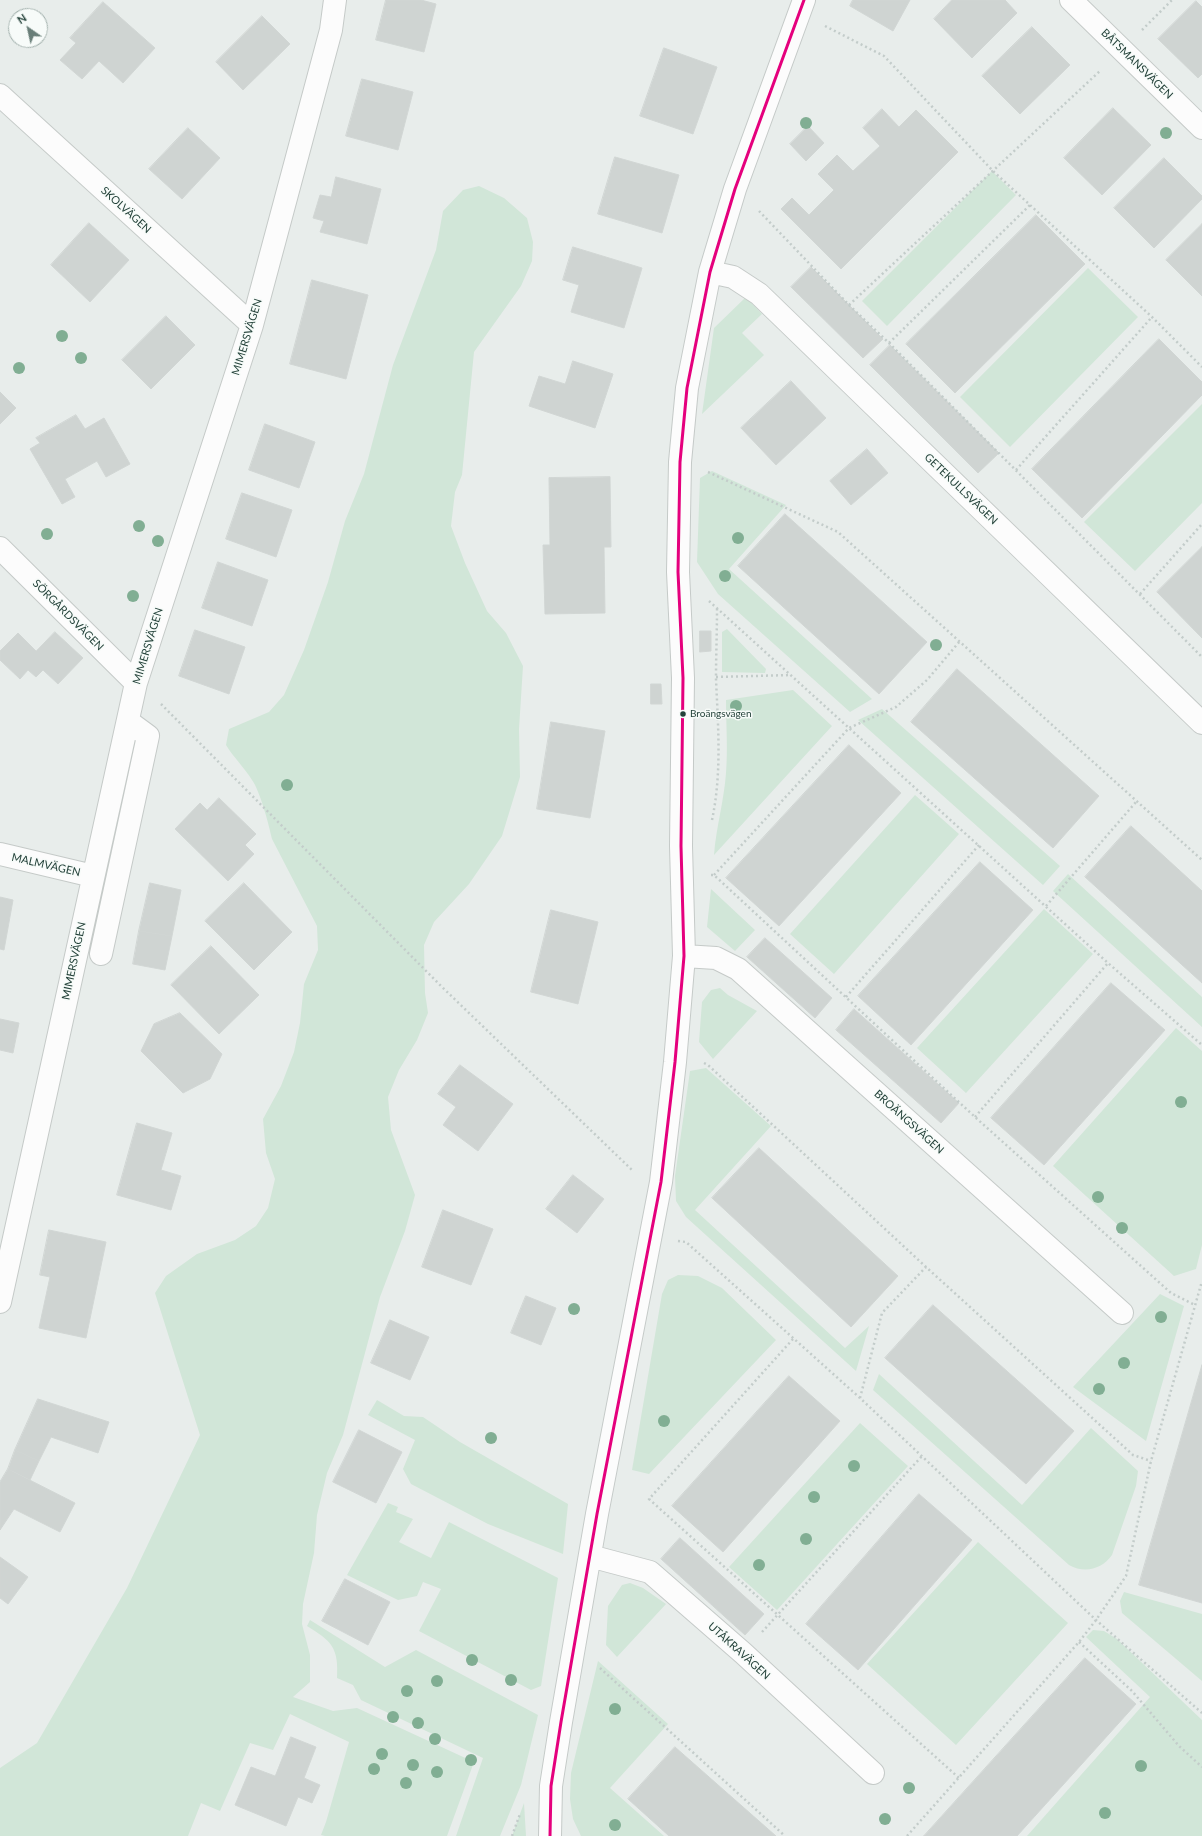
<!DOCTYPE html>
<meta charset="utf-8">
<style>
body{margin:0}
#map{position:relative;width:1202px;height:1836px;overflow:hidden;background:#e8edeb;font-family:Lato,sans-serif}
canvas{display:block}
.north{position:absolute;left:8px;top:8px;width:40px;height:40px;box-sizing:border-box;background:#f7fbf9;border:1px solid #a3b1ad;border-radius:50%;rotate:326deg;font-size:11px;font-weight:700;line-height:16px;text-align:center;color:#24423a}
.north::after{content:'';display:block;margin:auto;width:14px;height:18px;background:#697e78;clip-path:polygon(50% 0,100% 100%,50% 72%,0 100%)}
</style>
<div id="map">
<canvas width="1202" height="1836"></canvas>
<div class="north">N</div>
</div>
<script>
const c = document.querySelector('canvas').getContext('2d');
c.lineJoin = 'round';
function fill(path, color) { c.fillStyle = color; c.fill(path, 'evenodd'); }
function strokePath(path, color, width, dash) { c.strokeStyle = color; c.lineWidth = width; c.lineCap = dash ? 'butt' : 'round'; c.setLineDash(dash || []); c.stroke(path); }
function label(font, color, halo, rows, align = 'center') {
  c.font = font + ' Lato,sans-serif'; c.lineWidth = 3; c.setLineDash([]); c.textBaseline = 'middle'; c.strokeStyle = halo; c.fillStyle = color; for (const [text, x, y, turn = 0] of rows) {
    c.save(); c.translate(x, y); c.rotate((+turn || 0) * Math.PI / 180); c.textAlign = isNaN(turn) ? turn : align; if (halo) c.strokeText(text, 0, 0); c.fillText(text, 0, 0); c.restore();
  }
}
fill(new Path2D(`
 M992,171L1016,195L887,326L862,301Z
 M479,186L504,198L527,218L533,242L532,261L521,286L474,352L462,475L455,492L451,526L465,563L487,611L506,633L523,666L519,729L520,777L502,836L469,884L434,922L424,945L425,993L428,1013L417,1040L399,1070L388,1097L391,1130L415,1195L405,1231L380,1297L343,1435L327,1473L317,1515L314,1553L303,1604L302,1624L310,1655V1682L293,1697L333,1711L357,1708L474,1762L447,1836H325L321,1835L326,1822L349,1742L290,1714L273,1750L250,1743L220,1811L201,1803L188,1836H0V1768L37,1743L127,1588L200,1435L155,1293L166,1276L197,1254L235,1240L256,1226L268,1208L275,1179L266,1153L263,1119L281,1086L294,1052L300,1023L304,984L318,950L317,926L272,839C269,825 260,791 252,780C244,767 234,758 226,745L229,729L269,712L284,695L304,650L328,582L345,521L364,474L393,365L436,250L443,211L463,190Z
 M1088,268L1138,317L1010,447L960,397Z
 M746,297L762,314L742,333L764,355L702,414L714,328Z
 M1202,404V503L1135,571L1084,522Z
 M712,471L786,505L729,569L872,699L850,712L718,594L697,562L700,478Z
 M727,629L766,669L765,673L722,672V632Z
 M793,690L832,726L714,855C716,828 724,801 726,773C728,749 726,724 726,700Z
 M882,709L1060,866L1043,885L858,720Z
 M915,795L959,834L834,974L790,934Z
 M1068,874L1202,997V1027L1053,891Z
 M711,889L755,930L735,951L707,927Z
 M1044,909L1093,954L966,1093L917,1048Z
 M720,988L728,995L757,1011L713,1059L699,1042L702,1002L711,990Z
 M1176,1028L1202,1051V1245L1196,1269L1174,1276L1053,1166Z
 M706,1068L771,1126L695,1210L845,1348L869,1326L856,1371L686,1217L676,1201L675,1176L690,1071Z
 M678,1275L698,1276L722,1288L776,1340L649,1474L632,1470L662,1294L668,1280Z
 M1160,1294L1184,1306L1146,1441L1073,1387Z
 M879,1374L1022,1505L1091,1428L1138,1471L1136,1486L1112,1555C1102,1569 1085,1574 1069,1565L873,1390Z
 M377,1400L404,1416L423,1417L460,1442L568,1504L563,1554L488,1524L411,1484L403,1469L415,1440L368,1415Z
 M860,1423L908,1466L777,1610L729,1567Z
 M388,1503L398,1507L396,1512L413,1519L399,1542L431,1558L449,1522L558,1578L541,1686L531,1690L419,1631L441,1589L423,1582L417,1596L398,1600L347,1575Z
 M978,1542L1068,1623L956,1745L867,1664Z
 M630,1583L643,1588L666,1604L617,1657L606,1645L608,1606L622,1585Z
 M1124,1592L1202,1614V1681L1122,1613L1120,1601Z
 M310,1620L385,1667L416,1650L538,1715L521,1785L500,1836H456L483,1758L361,1700L353,1685L337,1678C339,1647 331,1641 307,1626Z
 M1093,1630L1104,1631L1117,1639L1202,1720V1836H1027L1150,1697L1086,1637Z
 M598,1661L668,1724L610,1788L664,1836H581L573,1819L570,1799L571,1773Z
 M524,1803L526,1836H512Z`), '#d1e6d8');
const building = new Path2D(`
 M386,0H421L436,4L424,52L376,40Z
 M853,0H910L893,31L850,6Z
 M952,0H1005L1017,13L972,58L934,19Z
 M1196,1L1202,7V74L1198,78L1158,39Z
 M103,2L155,48L123,83L99,61L82,79L60,60L76,43L70,38Z
 M262,16L290,44L243,90L216,62Z
 M1032,27L1070,65L1020,114L982,76Z
 M664,48L717,67L693,134L640,116Z
 M362,79L413,92L398,150L346,136Z
 M1113,108L1151,145L1102,195L1064,158Z
 M882,109L899,127L916,110L958,152L841,269L781,209L792,198L809,215L834,190L818,174L837,155L853,171L880,146L863,128Z
 M808,126L824,143L806,161L790,144Z
 M188,128L220,158L182,199L149,169Z
 M615,157L679,175L662,233L598,214Z
 M1164,158L1202,196V199L1154,248L1114,208Z
 M336,177L381,189L367,244L320,232L324,221L313,218L320,195L331,197Z
 M1036,215L1085,264L955,393L906,344Z
 M89,223L129,260L90,302L51,265Z
 M1202,224V296L1166,260Z
 M573,247L642,268L624,328L571,312L579,285L563,280Z
 M811,267L883,339L863,358L791,287Z
 M312,280L368,295L346,379L290,364Z
 M166,316L195,345L151,389L122,360Z
 M1159,339L1202,382V395L1082,518L1032,469Z
 M890,345L999,453L978,473L870,365Z
 M573,361L613,374L595,428L529,406L539,376L565,384Z
 M791,381L826,418L776,465L741,428Z
 M0,392L16,408L0,424Z
 M76,415L85,429L104,418L130,464L106,477L97,461L65,479L75,497L62,504L30,449L40,443L36,438Z
 M265,424L315,442L299,488L249,470Z
 M867,449L888,473L851,505L830,481Z
 M610,477L611,547H604L605,613L545,614L543,545H550L549,478Z
 M242,493L292,510L276,557L226,539Z
 M785,514L927,642L879,694L738,566Z
 M1202,547V638L1157,592Z
 M218,562L268,580L252,626L202,608Z
 M195,630L245,647L229,694L179,676Z
 M700,631H711V651L700,652Z
 M55,632L83,658L58,684L43,670L36,677L28,670L20,679L0,660V651L18,633L36,651Z
 M957,669L1099,796L1053,848L911,722Z
 M651,684H661L662,704H651Z
 M551,722L605,731L590,818L537,809Z
 M849,745L901,793L779,926L726,878Z
 M219,798L256,834L245,845L254,854L228,881L175,829L200,803L207,810Z
 M1131,826L1202,891V983L1085,877Z
 M980,862L1033,910L911,1045L858,996Z
 M150,883L181,890L172,936L139,931Z
 M244,883L292,932L254,970L205,921Z
 M0,897L13,900L4,950L0,949Z
 M551,910L598,922L578,1004L531,992Z
 M139,931L172,936L165,970L133,964Z
 M765,938L832,998L815,1018L747,957Z
 M211,946L259,995L219,1034L171,985Z
 M1111,983L1165,1030L1044,1165L991,1118Z
 M854,1009L959,1103L941,1123L836,1030Z
 M180,1013L222,1054L210,1079L183,1093L141,1051L154,1024Z
 M0,1019L19,1023L13,1053L0,1050Z
 M460,1065L513,1104L478,1151L443,1125L456,1107L438,1094Z
 M137,1123L172,1133L161,1170L181,1176L171,1210L117,1195Z
 M759,1148L898,1276L851,1327L712,1198Z
 M573,1175L604,1199L577,1233L546,1209Z
 M443,1210L493,1229L471,1285L422,1267Z
 M49,1230L106,1242L86,1338L39,1328L50,1277L40,1275Z
 M526,1296L556,1308L541,1345L511,1333Z
 M933,1305L1074,1431L1026,1484L885,1358Z
 M390,1320L429,1337L410,1380L371,1363Z
 M1202,1365V1603L1139,1585Z
 M789,1376L840,1421L723,1552L672,1506Z
 M38,1399L109,1422L98,1453L51,1437L39,1461L15,1450Z
 M359,1430L402,1452L376,1503L333,1482Z
 M15,1450L39,1461L30,1480L8,1469Z
 M8,1469L75,1503L60,1532L14,1509L0,1530V1482Z
 M919,1494L972,1540L858,1670L806,1624Z
 M680,1538L764,1614L745,1635L661,1559Z
 M0,1557L28,1577L8,1604L0,1598Z
 M345,1579L390,1602L368,1645L322,1621Z
 M1085,1658L1136,1704L1017,1836H924Z
 M291,1737L316,1747L304,1778L320,1785L312,1803L298,1797L286,1826L235,1805L251,1767L275,1776Z
 M675,1747L776,1836H669L628,1799Z`);
fill(building, '#cfd4d2');
strokePath(building, '#d1d6d4', 1);
const minor = new Path2D(`
 M1071,0L1202,128
 M0,95L252,325
 M710,272L733,277L759,294L1202,723
 M0,548L136,683
 M0,854L93,876
 M101,954L148,736L129,722
 M684,956L716,958L738,969L1122,1313
 M0,1302L136,683L252,325L331,30L335,0
 M590,1556L650,1572L743,1653L873,1773
 M550,1836L551,1786L561,1722L597,1514L661,1182L675,1062L684,956L681,846L683,678L678,572L680,462L687,388L710,272L735,189L804,0`);
strokePath(minor, '#c5cac8', 24);
strokePath(new Path2D(`
 M825,26L884,56L993,171L1152,317L1202,367
 M1142,30L1172,0
 M759,211L849,305L889,343L1202,657
 M849,305L1101,70
 M889,343L1030,205
 M1016,470L1152,317
 M708,472L838,532L1202,860
 M1140,594L1202,524
 M709,601L1108,963L1202,1045
 M716,677L791,675
 M161,704L441,986L632,1170
 M712,820C722,773 718,726 716,679C716,656 717,632 717,609
 M711,875H714L975,1117L1171,1293L1195,1305
 M714,875L849,728L896,707L927,680L960,641
 M1046,906L1136,802
 M846,997L979,845
 M704,1063L708,1065L926,1267L1133,1455L1151,1461
 M975,1117L1108,963
 M678,1241L686,1242L860,1398L1096,1620L1202,1713
 M793,1339L649,1499L959,1778
 M860,1398L882,1313L926,1267
 M762,1632L922,1456
 M1079,1642L1132,1691L1179,1746L1202,1767
 M600,1668L785,1836
 M512,1836L520,1814
 M907,1836L1079,1642L1096,1620L1126,1576L1151,1461L1202,1281`), '#c3ccca', 2.5, [2, 3]);
strokePath(minor, '#fcfcfc', 22);
strokePath(new Path2D(`
 M550,1836L551,1786L561,1722L597,1514L661,1182L675,1062L684,956L681,846L683,678L678,572L680,462L687,388L710,272L735,189L804,0`), '#e5007d', 3);
c.fillStyle = '#81ae93';
for (const [x, y] of [
 [806,123],
 [1166,133],
 [62,336],
 [81,358],
 [19,368],
 [139,526],
 [47,534],
 [738,538],
 [158,541],
 [725,576],
 [133,596],
 [936,645],
 [736,706],
 [287,785],
 [1181,1102],
 [1098,1197],
 [1122,1228],
 [574,1309],
 [1161,1317],
 [1124,1363],
 [1099,1389],
 [664,1421],
 [491,1438],
 [854,1466],
 [814,1497],
 [806,1539],
 [759,1565],
 [472,1660],
 [511,1680],
 [437,1681],
 [407,1691],
 [615,1709],
 [393,1717],
 [418,1723],
 [435,1739],
 [382,1754],
 [471,1760],
 [413,1765],
 [1141,1766],
 [374,1769],
 [437,1772],
 [406,1783],
 [909,1788],
 [1105,1813],
 [885,1819],
 [615,1825]
]) { c.beginPath(); c.arc(x, y, 6, 0, 2 * Math.PI); c.fill(); }
for (const [x, y, r, color] of [
 [683,714,3.5,"#24423a"]
]) { const dot = new Path2D(); dot.arc(x, y, r, 0, 2 * Math.PI); c.fillStyle = color; c.fill(dot); strokePath(dot, '#f7fbf9', 1.5); }
label('10px', '#24423a', '#f7fbf9', [
 ["Broängsvägen",690,714]
], 'left');
label('11px', '#24423a', '#f7fbf9', [
 ["BÅTSMANSVÄGEN",1137,64,44],
 ["SKOLVÄGEN",126,210,42],
 ["MIMERSVÄGEN",247,337,-73],
 ["GETEKULLSVÄGEN",961,489,44],
 ["SÖRGÅRDSVÄGEN",68,615,45],
 ["MIMERSVÄGEN",148,646,-73],
 ["MALMVÄGEN",46,865,13],
 ["MIMERSVÄGEN",74,961,-78],
 ["BROÄNGSVÄGEN",909,1122,42],
 ["UTÅKRAVÄGEN",739,1651,42]
]);
</script>
